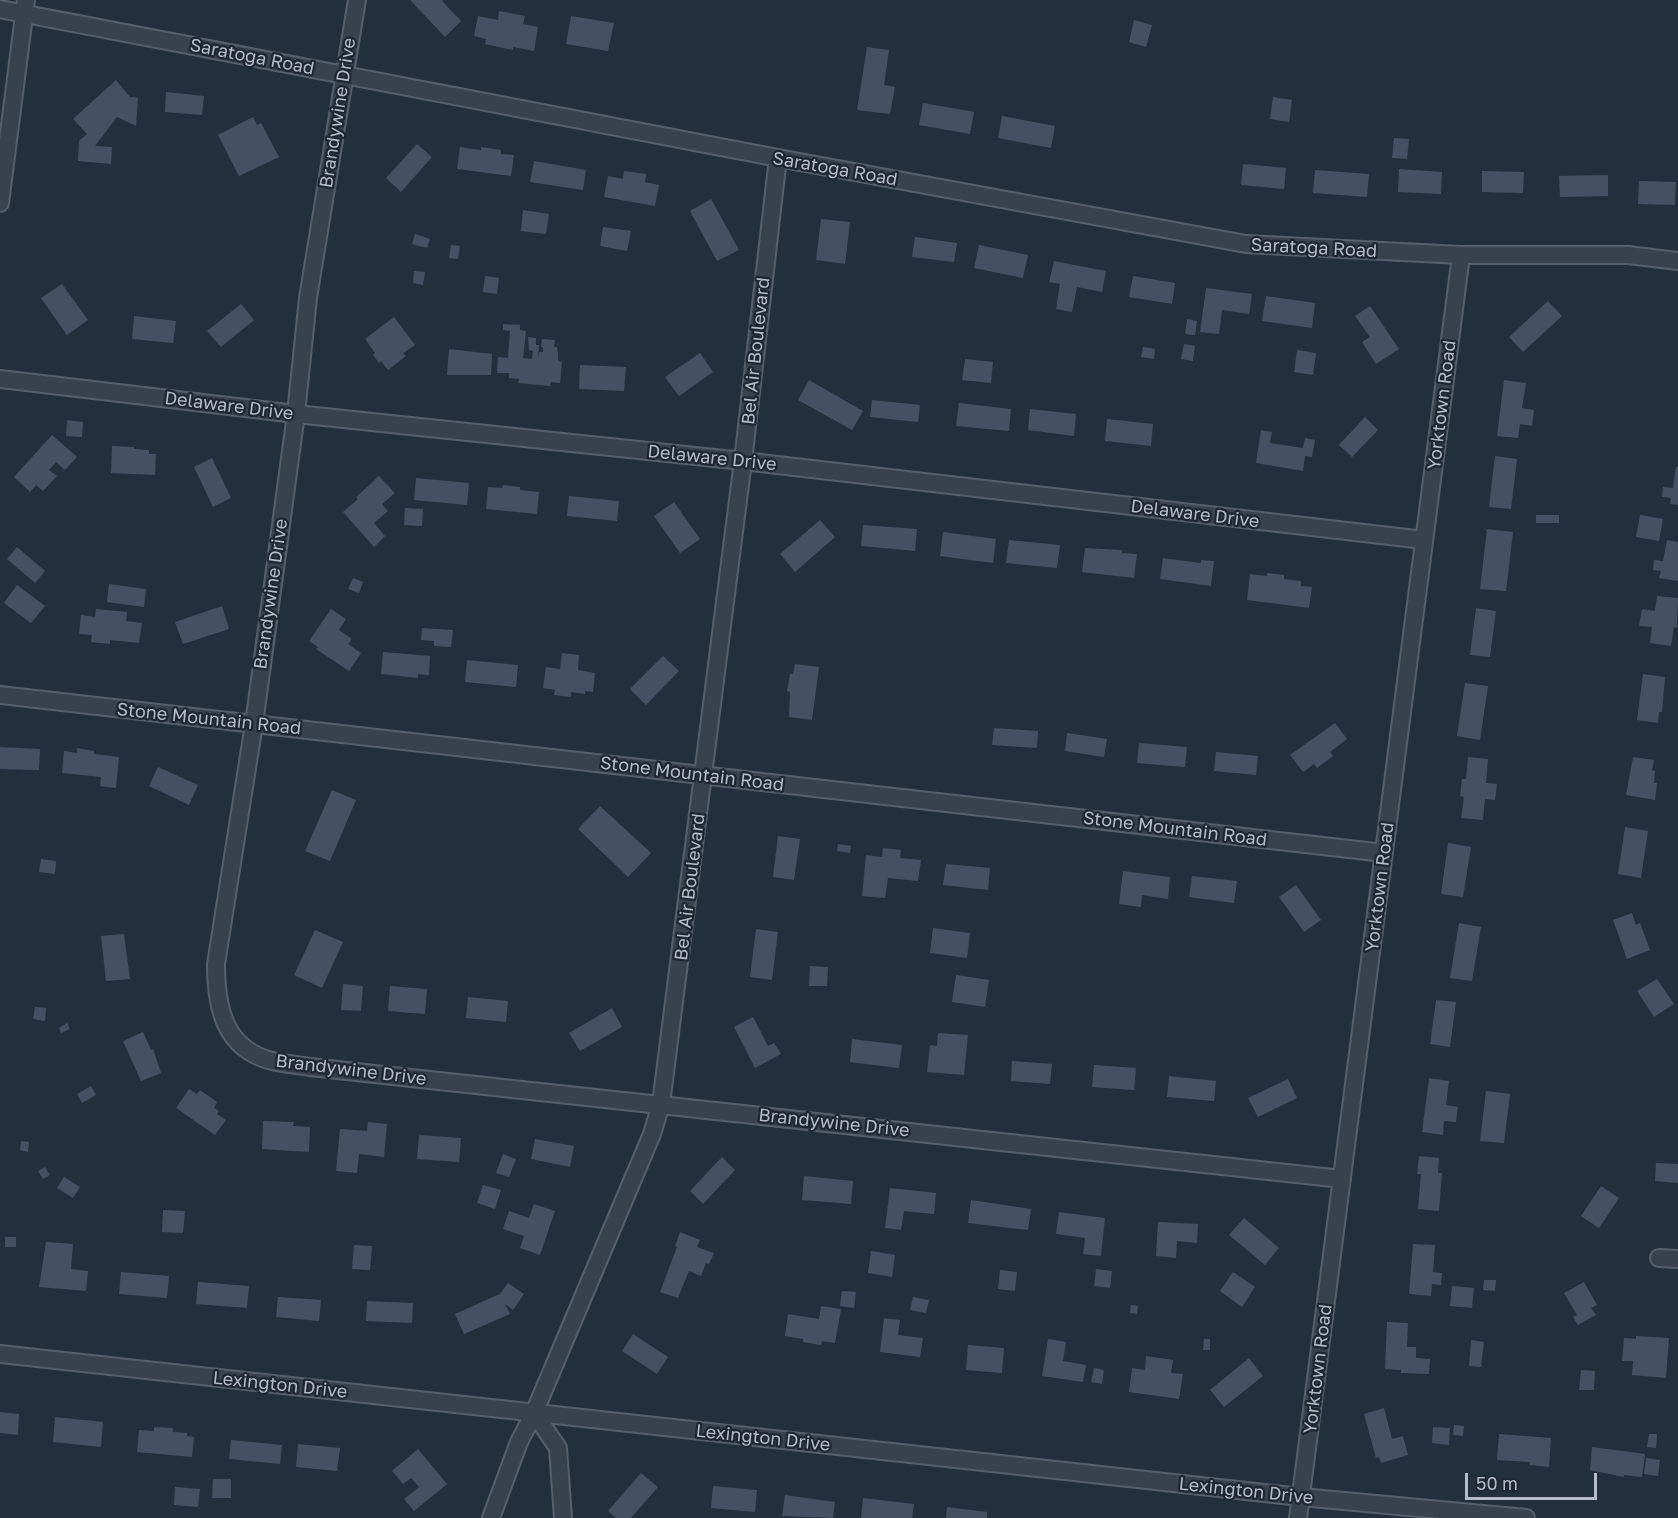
<!DOCTYPE html>
<style>
body{margin:0}
#map{position:relative;width:1678px;height:1518px;overflow:hidden;background:#242f3e;font-family:"Golos Text",sans-serif}
canvas{display:block}
.scale{position:absolute;left:1465px;top:1473px;width:132px;height:27px;box-sizing:border-box;border:3px solid #b4bcc9;border-top:0;padding-left:8px;font-size:18px;line-height:21px;white-space:nowrap;color:#b4bcc9;-webkit-text-stroke:4px #1d2633;paint-order:stroke}
</style>
<div id="map">
<canvas width="1678" height="1518"></canvas>
<div class="scale">50 m</div>
</div>
<script>
const c = document.querySelector('canvas').getContext('2d');
c.lineJoin = 'round';
function fill(path, color) { c.fillStyle = color; c.fill(path, 'evenodd'); }
function strokePath(path, color, width, dash) { c.strokeStyle = color; c.lineWidth = width; c.lineCap = dash ? 'butt' : 'round'; c.setLineDash(dash || []); c.stroke(path); }
function label(font, color, halo, rows, align = 'center') {
  c.font = font + ' "Golos Text",sans-serif'; c.lineWidth = 4.5; c.setLineDash([]); c.textBaseline = 'middle'; c.strokeStyle = halo; c.fillStyle = color; for (const [text, x, y, turn = 0] of rows) {
    c.save(); c.translate(x, y); c.rotate((+turn || 0) * Math.PI / 180); c.textAlign = isNaN(turn) ? turn : align; if (halo) c.strokeText(text, 0, 0); c.fillText(text, 0, 0); c.restore();
  }
}
fill(new Path2D(`
 M410,0H443L442,1L461,21L445,37Z
 M499,11L525,16L523,24L538,27L534,51L513,47V50L485,44L486,39L474,36L478,16L498,20Z
 M571,16L614,23L608,51L566,44Z
 M1134,20L1152,25L1146,47L1129,42Z
 M867,47L889,50L884,85L895,87L890,114L857,110Z
 M116,80L130,97L138,98L136,126L117,117L95,146L112,147L111,164L78,161L79,141L87,134L73,119Z
 M166,92L204,96L202,115L165,112Z
 M1273,97L1292,100L1289,122L1270,119Z
 M923,103L974,112L970,134L919,125Z
 M1002,116L1055,126L1051,148L998,138Z
 M253,117L257,125L261,123L279,157L239,176L218,135Z
 M1394,138L1409,139L1407,159L1392,158Z
 M417,144L432,157L401,192L386,178Z
 M460,147L481,150V147L501,150V154L514,155L511,176L457,169Z
 M534,161L586,170L583,190L530,182Z
 M1243,164L1286,168L1284,189L1241,185Z
 M1399,169L1442,172L1441,194L1398,192Z
 M1315,170L1369,174L1367,197L1313,193Z
 M624,171L646,174L645,182L659,185L655,206L604,197L608,176L623,179Z
 M1482,171L1524,172L1523,193L1482,192Z
 M1608,175V196L1560,197L1559,176Z
 M1639,181L1676,182L1675,205L1638,204Z
 M711,199L739,250L717,261L690,211Z
 M523,210L549,214L546,234L521,231Z
 M821,219L850,222L845,264L816,260Z
 M603,227L631,231L627,251L600,246Z
 M415,234L430,239L427,248L412,244Z
 M915,237L957,243L954,262L912,257Z
 M451,245L460,246L458,259L449,258Z
 M979,245L1028,255L1023,278L974,268Z
 M1054,261L1106,271L1102,292L1077,287L1072,312L1056,309L1060,284L1049,282Z
 M414,271L425,272L423,285L413,283Z
 M485,276L499,278L497,294L483,292Z
 M1133,276L1175,283L1172,304L1129,297Z
 M62,284L88,320L67,335L41,298Z
 M1206,288L1252,294L1249,314L1222,310L1219,334L1200,332Z
 M1266,296L1315,303L1312,328L1262,321Z
 M1548,301L1562,316L1523,352L1509,337Z
 M241,304L254,320L221,347L207,331Z
 M1370,306L1399,349L1376,364L1362,342L1370,337L1355,316Z
 M134,316L176,321L173,343L132,339Z
 M394,317L415,345L403,353L406,356L388,370L381,361L379,363L373,355L375,353L365,339Z
 M1187,319L1197,321L1195,335L1185,334Z
 M503,324L520,325V330L526,331L523,358L532,359L533,351L529,350L528,337L536,338V345H539L538,359L539,352H543V347H541L542,339L555,340L554,347H557L558,354V361L562,362L560,383L551,382L550,386L518,383L519,379L509,378V373H497L498,357L508,358L510,331L503,330Z
 M1184,344L1195,346L1193,361L1181,359Z
 M1143,347L1155,349L1154,359L1141,357Z
 M449,349L492,354L491,375H447Z
 M1297,350L1316,353L1313,375L1294,372Z
 M700,353L713,372L679,396L665,377Z
 M965,359L993,362L991,383L962,380Z
 M580,365L626,367L624,391L579,389Z
 M809,380L863,411L852,430L798,400Z
 M1504,380L1526,383L1522,408L1534,410L1532,426L1520,424L1518,438L1497,436Z
 M872,400L920,405L918,422L870,417Z
 M959,403L1011,409L1009,431L956,426Z
 M1030,409L1076,414L1074,436L1028,430Z
 M1365,417L1378,430L1352,457L1339,445Z
 M1107,419L1153,424L1151,446L1105,441Z
 M67,420L83,422L82,437L66,436Z
 M1261,430L1272,432L1270,443L1303,448L1305,438L1315,440L1312,457L1305,456L1303,471L1256,463Z
 M52,435L77,457L65,470L56,462L49,470L57,476L43,491L36,485L30,492L14,477Z
 M112,446L134,447V449L149,450V454H156L155,475L111,473Z
 M1495,456L1517,459L1511,509L1489,507Z
 M212,458L231,498L213,507L194,467Z
 M1676,467H1678V505L1670,504L1671,498L1662,497L1663,487L1673,488Z
 M379,476L395,493L382,504L388,511L374,523L385,536L374,547L343,512L358,499L356,497Z
 M416,478L469,483L467,505L414,500Z
 M503,485L520,487V490L539,492L537,514L486,509L488,487L502,488Z
 M569,496L619,501L617,521L567,516Z
 M674,502L700,539L680,553L654,516Z
 M405,508L423,509L422,526L404,525Z
 M1536,515H1559V523H1536Z
 M1640,515L1663,519L1659,541L1636,537Z
 M820,520L835,537L795,572L780,554Z
 M863,525L917,529L915,551L861,546Z
 M1487,529L1513,532L1506,591L1480,589Z
 M943,532L996,539L993,563L940,556Z
 M1009,540L1060,545L1057,568L1006,563Z
 M1667,540L1678,542V581L1659,578L1661,571L1653,570L1654,560L1663,561Z
 M17,547L45,571L35,583L7,559Z
 M1085,548L1122,550V553L1137,554L1134,578L1082,572Z
 M1163,558L1201,563V560L1214,561L1211,586L1160,579Z
 M1267,573L1284,575V579L1301,581V586L1312,587L1309,608L1247,600L1250,574L1267,576Z
 M353,578L363,582L359,593L348,589Z
 M109,584L146,589L144,607L107,602Z
 M17,585L45,606L31,623L4,603Z
 M1657,596L1678,598L1677,628L1674,627L1671,646L1650,643L1652,627L1639,626L1642,609L1655,611Z
 M222,606L229,629L183,644L175,622Z
 M1476,608L1496,611L1490,657L1470,655Z
 M96,609L127,612L126,621L142,623L139,643L110,640V644L91,642L92,635L79,634L81,615L95,617Z
 M331,609L346,619L339,630L352,639L348,644L361,653L349,671L316,649L318,647L309,641Z
 M422,628L453,630L451,647L434,646V641L421,640Z
 M383,652L430,656L429,675L418,674V678L381,674Z
 M562,653L579,655L578,670L595,673L593,692L585,691V694L571,692V697L554,695L555,690L543,688L546,667L560,669Z
 M663,656L679,671L646,705L630,689Z
 M467,660L518,665L516,687L465,682Z
 M795,664L819,667L812,720L789,717L790,692L787,691L790,674H793Z
 M1643,674L1665,677L1662,712H1659L1658,723L1637,720Z
 M1465,683L1488,686L1480,740L1457,736Z
 M1335,723L1347,739L1330,752L1333,756L1317,768L1314,764L1303,772L1290,755Z
 M994,728L1038,731L1037,748L992,745Z
 M1067,733L1107,739L1104,757L1065,751Z
 M1139,743L1187,747L1185,767L1137,763Z
 M0,747L40,749L39,770L0,769Z
 M77,748L94,751V754L119,757L116,788L100,786L101,777L62,773L64,751L77,753Z
 M1216,752L1258,756L1256,775L1214,771Z
 M1468,757L1488,759L1486,783L1497,784L1495,800L1485,799L1483,820L1461,818L1464,797L1460,796L1462,779H1466Z
 M1633,757L1654,760L1652,770L1655,771L1654,783H1657L1655,800L1626,795Z
 M158,767L198,785L189,805L149,786Z
 M332,790L356,800L330,861L305,851Z
 M600,806L651,853L628,877L578,829Z
 M1625,827L1648,831L1641,878L1618,874Z
 M778,836L800,839L794,880L773,877Z
 M1448,843L1471,847L1463,897L1441,894Z
 M838,844L851,846L850,853L837,851Z
 M883,848L901,850L900,858L921,860L918,881L888,878L885,898L862,896L866,855L882,857Z
 M41,859L56,861L55,874L39,872Z
 M946,864L990,868L988,890L943,885Z
 M1123,871L1170,877L1168,899L1142,895L1141,907L1119,904Z
 M1192,876L1237,881L1234,903L1189,897Z
 M1296,885L1321,920L1304,932L1279,897Z
 M1632,913L1636,925L1640,923L1650,950L1627,959L1613,920Z
 M1459,923L1481,927L1472,981L1450,978Z
 M933,928L970,933L967,958L930,953Z
 M756,929L778,932L772,980L750,977Z
 M315,930L343,942L322,988L294,975Z
 M124,934L130,979L106,981L101,936Z
 M810,966L828,967L827,986H809Z
 M956,975L989,980L985,1007L952,1002Z
 M1657,979L1674,1004L1654,1017L1637,991Z
 M343,984L363,986L361,1011L341,1010Z
 M390,986L427,989L425,1014L388,1011Z
 M468,997L508,1001L506,1022L466,1018Z
 M1436,1000L1456,1002L1450,1047L1430,1044Z
 M35,1007L46,1008L45,1021L33,1019Z
 M612,1008L622,1027L580,1051L569,1033Z
 M753,1017L768,1046L774,1043L781,1054L755,1068L734,1027Z
 M67,1023L70,1029L61,1033L59,1028Z
 M143,1032L151,1050L153,1049L161,1073L141,1081L123,1041Z
 M938,1033L968,1035L964,1075L927,1072L930,1045L937,1046Z
 M852,1039L902,1045L899,1068L850,1062Z
 M1012,1061L1052,1064L1050,1084L1011,1081Z
 M1094,1065L1136,1068L1134,1090L1092,1087Z
 M1169,1076L1216,1081L1214,1101L1167,1097Z
 M1429,1078L1449,1081L1446,1105L1458,1107L1456,1122L1444,1121L1443,1135L1422,1132Z
 M1288,1079L1297,1098L1258,1117L1248,1098Z
 M91,1086L96,1095L82,1103L77,1094Z
 M189,1089L197,1094L200,1090L217,1102L214,1108L219,1111L217,1114L226,1120L215,1135L176,1108Z
 M1486,1091L1510,1094L1504,1143L1480,1141Z
 M263,1121L294,1122L293,1126L310,1127L309,1152L262,1149Z
 M368,1122L387,1124L384,1157L359,1154L357,1173L336,1171L340,1129L367,1131Z
 M419,1135L461,1138L459,1162L417,1159Z
 M535,1139L574,1146L570,1167L531,1159Z
 M21,1141L29,1142L28,1152L20,1150Z
 M503,1154L516,1159L509,1177L496,1173Z
 M1419,1156L1439,1158L1438,1173H1442L1439,1211L1418,1209L1421,1174H1417Z
 M722,1157L735,1170L703,1204L690,1191Z
 M1656,1163L1678,1164V1183L1655,1181Z
 M45,1167L50,1175L43,1179L38,1171Z
 M804,1176L853,1181L851,1204L802,1200Z
 M64,1177L80,1187L73,1198L57,1188Z
 M483,1185L501,1190L495,1209L477,1203Z
 M1601,1186L1619,1198L1599,1228L1581,1216Z
 M890,1188L936,1193L934,1214L904,1211L901,1230L885,1228Z
 M971,1200L1031,1209L1028,1230L968,1223Z
 M534,1204L555,1211L540,1255L520,1248L524,1236L503,1229L509,1211L529,1218Z
 M163,1210L185,1211L183,1233L162,1232Z
 M1059,1212L1105,1218L1101,1256L1083,1254L1085,1238L1056,1234Z
 M1244,1218L1279,1248L1265,1265L1229,1235Z
 M1158,1222L1198,1224L1197,1243L1177,1241L1176,1258L1156,1256Z
 M680,1232L700,1240L697,1247L714,1253L709,1264L706,1263L701,1276L689,1271L678,1298L660,1292L677,1247L675,1246Z
 M5,1237H16V1247H5Z
 M46,1242L73,1244L71,1269L88,1271L86,1291L39,1287Z
 M1413,1244L1435,1245L1433,1272L1442,1273L1441,1285L1432,1284L1431,1296L1409,1294Z
 M354,1245L372,1246L370,1270L352,1269Z
 M871,1251L895,1255L892,1277L868,1273Z
 M1096,1269L1112,1271L1110,1288L1094,1286Z
 M1000,1270L1017,1272L1015,1291L998,1289Z
 M121,1272L169,1276L167,1298L119,1294Z
 M1233,1272L1255,1287L1242,1307L1220,1291Z
 M1484,1280H1496L1495,1291L1483,1290Z
 M198,1282L249,1286L247,1308L196,1304Z
 M1584,1282L1597,1305L1591,1308L1596,1315L1578,1325L1573,1317L1577,1315L1564,1293Z
 M508,1283L524,1294L513,1310L505,1304L510,1314L464,1334L455,1314L500,1294Z
 M1452,1286L1474,1288L1472,1308L1450,1306Z
 M842,1291L856,1292L854,1308L840,1306Z
 M278,1297L321,1300L319,1321L276,1317Z
 M913,1297L929,1300L926,1313L910,1310Z
 M367,1301L413,1303L412,1323L366,1321Z
 M1131,1305L1138,1306L1137,1314L1130,1313Z
 M821,1306L841,1309L835,1343L822,1341L821,1345L803,1342V1339L785,1336L788,1314L819,1319Z
 M884,1318L900,1320L898,1335L923,1338L920,1357L880,1352Z
 M1387,1322L1408,1323L1407,1347H1416V1358L1430,1359L1429,1374L1401,1373V1370L1385,1369Z
 M633,1334L668,1357L657,1374L622,1351Z
 M1636,1336L1669,1338L1666,1378L1632,1375L1633,1361H1622L1624,1338L1636,1339Z
 M1048,1339L1066,1342L1063,1361L1086,1365L1083,1382L1042,1376Z
 M1204,1339H1210V1350H1203Z
 M1471,1340L1484,1342L1481,1367L1469,1366Z
 M968,1345L1004,1348L1002,1373L966,1370Z
 M1146,1356L1173,1360L1171,1373L1183,1374L1179,1399L1129,1392L1132,1368L1145,1370Z
 M1249,1358L1263,1376L1224,1407L1210,1390Z
 M1094,1368L1104,1370L1102,1384L1091,1382Z
 M1581,1370L1595,1371L1594,1390H1579Z
 M1384,1408L1392,1439L1403,1436L1408,1455L1381,1463L1379,1457L1376,1458L1364,1414Z
 M0,1412L19,1414L18,1435L0,1433Z
 M55,1417L103,1422L101,1447L53,1442Z
 M1454,1425L1464,1426L1463,1436L1453,1435Z
 M154,1427L173,1428V1432L187,1433V1436L194,1437L192,1457L137,1452L139,1430L154,1431Z
 M1433,1427L1450,1428L1449,1445L1432,1443Z
 M1499,1434L1551,1438L1549,1467L1529,1465L1530,1462L1497,1460Z
 M1649,1434H1657L1656,1448L1647,1447Z
 M231,1440L282,1445L280,1464L229,1459Z
 M298,1444L340,1448L337,1471L296,1467Z
 M1592,1447L1645,1454L1642,1477L1624,1475V1477L1590,1470Z
 M418,1449L447,1484L414,1511L404,1499L419,1487L411,1478L403,1484L392,1471Z
 M1646,1458L1660,1460L1658,1476L1644,1474Z
 M641,1473L658,1487L631,1518H616L608,1511Z
 M213,1479H231V1498H212Z
 M713,1486L757,1490L755,1512L711,1508Z
 M175,1487L200,1489L198,1507L174,1505Z
 M785,1495L835,1502L833,1518L782,1516Z
 M863,1498L914,1504L912,1518H861Z
 M947,1507L987,1512V1518H946Z`), '#455162');
const minor = new Path2D(`
 M357,0L308,298L296,414L254,724L216,964C216,1007 224,1049 272,1061C285,1064 298,1065 310,1067L1342,1179
 M0,9L778,158L1246,244L1461,255H1628L1678,261
 M0,203L26,0
 M0,379L296,414L743,461L1424,540
 M0,695L1384,853
 M1659,1258L1678,1259
 M0,1354L1301,1497L1526,1518
 M534,1413L558,1448L563,1518
 M491,1518L519,1442L534,1413L652,1134L661,1104L743,461L778,158
 M1298,1518L1461,255`);
strokePath(minor, '#565f6c', 20);
strokePath(minor, '#38414e', 16);
label('18px', '#b4bcc9', '#1d2633', [
 ["Saratoga Road",252,57,11],
 ["Brandywine Drive",338,113,-81],
 ["Saratoga Road",835,169,10],
 ["Saratoga Road",1314,248,3],
 ["Bel Air Boulevard",756,351,-84],
 ["Yorktown Road",1442,405,-83],
 ["Delaware Drive",229,406,7],
 ["Delaware Drive",712,458,6],
 ["Delaware Drive",1195,514,7],
 ["Brandywine Drive",271,594,-82],
 ["Stone Mountain Road",209,719,6],
 ["Stone Mountain Road",692,774,7],
 ["Stone Mountain Road",1175,829,7],
 ["Bel Air Boulevard",690,887,-83],
 ["Yorktown Road",1380,887,-83],
 ["Brandywine Drive",351,1070,7],
 ["Brandywine Drive",834,1123,6],
 ["Yorktown Road",1318,1369,-83],
 ["Lexington Drive",280,1385,6],
 ["Lexington Drive",763,1438,6],
 ["Lexington Drive",1246,1491,6]
]);
</script>
